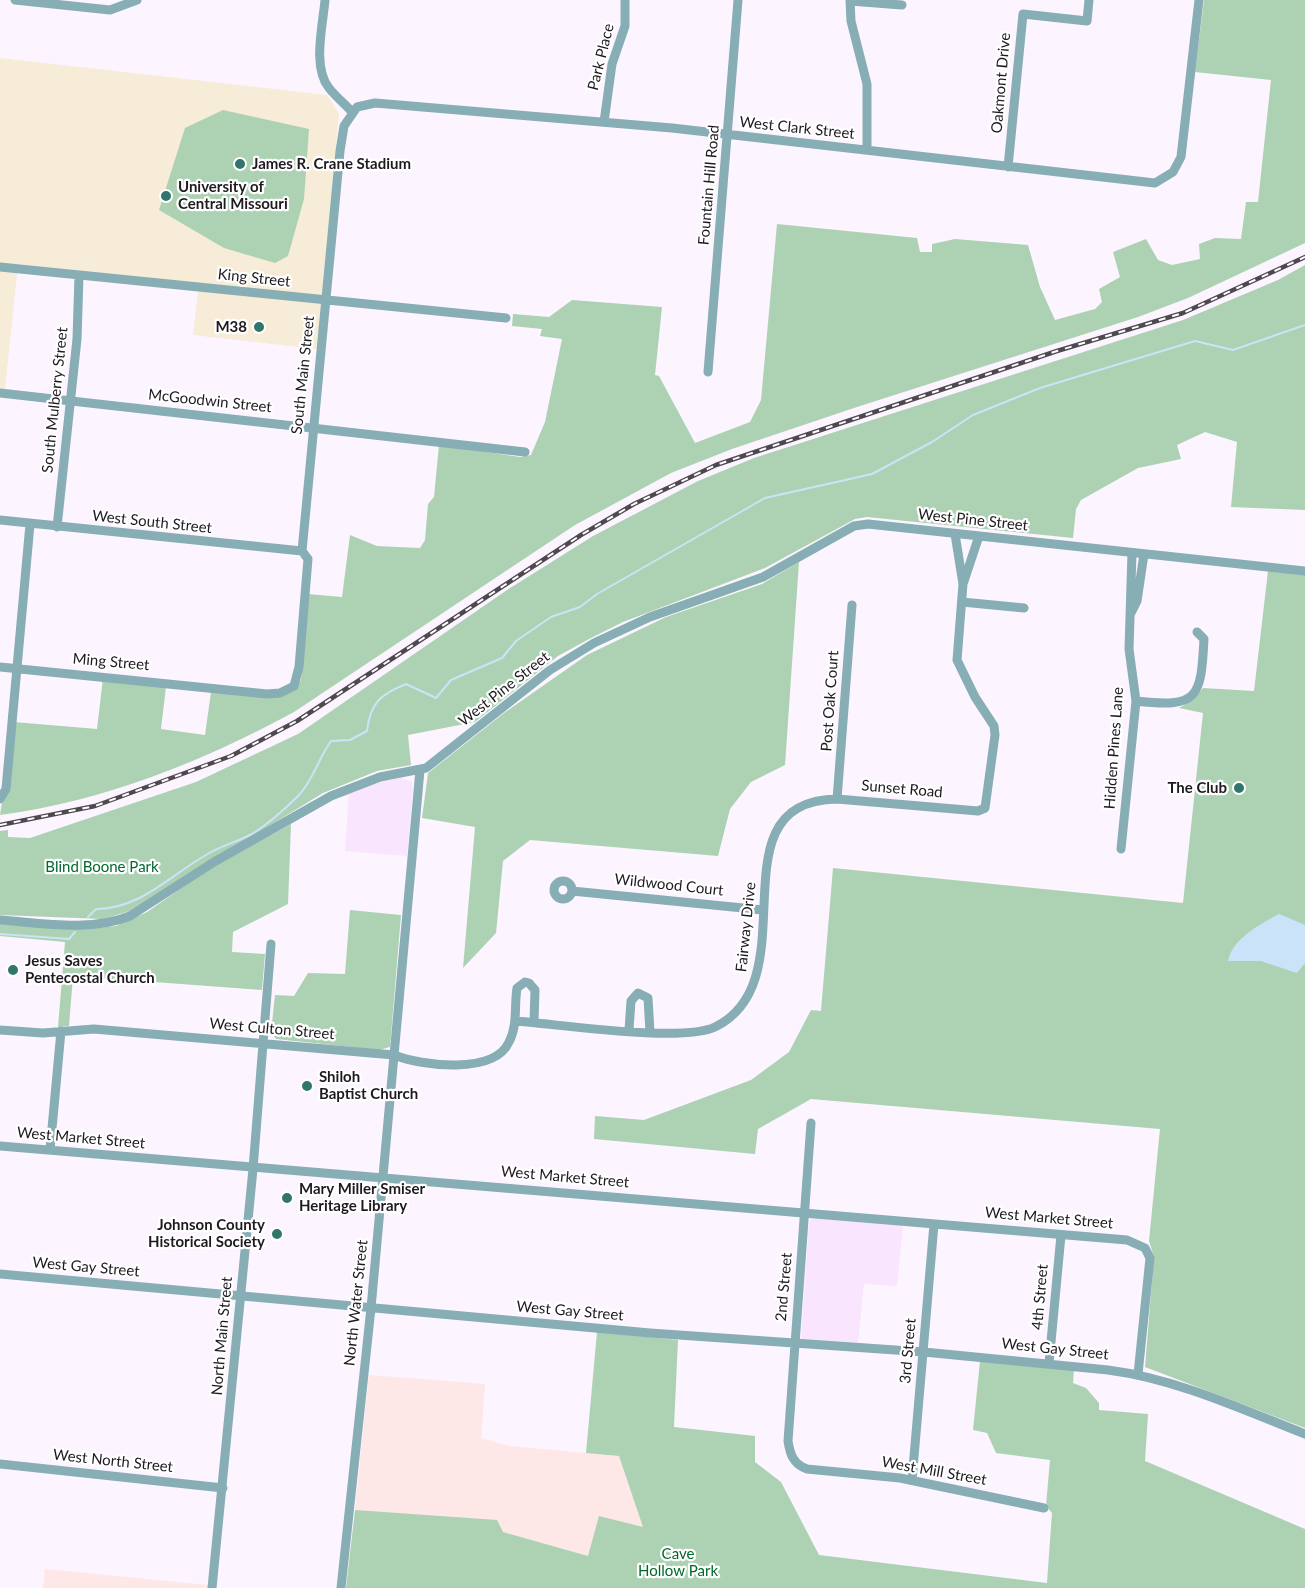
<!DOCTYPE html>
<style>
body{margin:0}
canvas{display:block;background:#fcf4fe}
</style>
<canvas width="1305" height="1588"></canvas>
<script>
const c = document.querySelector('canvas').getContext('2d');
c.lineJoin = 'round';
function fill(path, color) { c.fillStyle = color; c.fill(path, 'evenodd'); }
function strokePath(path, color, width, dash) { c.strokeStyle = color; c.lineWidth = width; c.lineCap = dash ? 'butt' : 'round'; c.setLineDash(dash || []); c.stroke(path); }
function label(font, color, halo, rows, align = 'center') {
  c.font = font + ' Lato,sans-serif'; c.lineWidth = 4.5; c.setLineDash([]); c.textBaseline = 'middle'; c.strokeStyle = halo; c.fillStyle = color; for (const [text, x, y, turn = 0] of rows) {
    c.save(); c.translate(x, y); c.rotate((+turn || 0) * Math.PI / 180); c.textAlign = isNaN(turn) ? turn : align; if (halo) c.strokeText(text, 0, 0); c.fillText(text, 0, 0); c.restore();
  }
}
fill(new Path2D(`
 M401,778L412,782L413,788L407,856L345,851L349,793L375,782Z
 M812,1217L903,1224L897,1286L864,1284L858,1343L801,1339L809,1224Z`), '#f9e6fe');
fill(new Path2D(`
 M369,1375L485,1384L481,1438L509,1446L619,1456L644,1527L588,1556L503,1532L355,1510Z
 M45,1569L208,1585V1588H43Z`), '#fde7e7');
fill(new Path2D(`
 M0,58L327,95L339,114L317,349L193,335L199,284L18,264L5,389L0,388Z`), '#f6ecd7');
fill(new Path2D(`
 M1204,0H1305V243L1188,298L1138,317L857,407L732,449L671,473L575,525L294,712C204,761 102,802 0,815L14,722L97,729L103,678L166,687L161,729L205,735L211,692L295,689L301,680L308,594L342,597L350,535L377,546L420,548L425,540L428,504L434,497L439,445L520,457L531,455L545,422L562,339L540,336L542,329L512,326L513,314L549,317L572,300L662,307L655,375L659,376L695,443L750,422L761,400L777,224L917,238L920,252H932V244L955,239L1028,245L1040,287L1055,320L1095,309L1102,302L1099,289L1120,277L1113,252L1146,239L1158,260L1172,265L1200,259L1199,244L1215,238L1241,239L1246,202H1258L1271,80L1195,72Z
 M223,110L309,129L304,199L288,256L275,263L224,248L159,210L185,128Z
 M1305,265V510L1231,507L1237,442L1205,432L1177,445L1181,459L1138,468L1081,500L1076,509L1073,538L867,517L855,519L765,568L623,622L591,638L558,656L475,722L408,735L411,765L377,771L323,793L130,911L103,919L0,915V831L8,830V837L30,838L196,782L298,734L507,590L593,536L698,481L754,458L1183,320L1278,280Z
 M799,562L785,765L751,782L730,809L718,856L530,840L503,861L496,933L463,968L475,827L422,818L428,773L504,713L587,655L666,617L762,584Z
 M1268,571L1305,575V1428L1145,1367L1154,1257L1149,1241L1160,1129L811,1099L758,1129L755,1154L594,1139L595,1116L644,1120L751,1080L789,1052L811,1010L821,1011L833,868L1183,903L1203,713L1179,708L1194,699L1203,688L1254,691Z
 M291,824L288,904L233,932L232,952L265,954L262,990L73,976L69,1026L58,1027L65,942L0,936V924L87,929L116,926L147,912L206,871Z
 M350,910L401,915L390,1047L379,1050L276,1039L271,1032L275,995L294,996L308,973L345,974Z
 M597,1332L678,1340L674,1427L755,1436V1462L781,1482L819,1555L1047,1583L1052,1513L1046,1506L1050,1460L996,1453L987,1433L973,1430L980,1361L1074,1369L1073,1383L1086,1388L1099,1403V1410L1148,1414L1145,1461L1305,1529V1588H346L355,1510L497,1520L503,1532L588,1556L599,1516L643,1527L619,1456L586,1453Z`), '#acd2b3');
fill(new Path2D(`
 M1279,914L1305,925V963L1297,973L1261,961H1228C1233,938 1259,925 1279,914Z`), '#cbe3f8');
strokePath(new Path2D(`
 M88,917L96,909C140,909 169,876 206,855C220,846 237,842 252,834C268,824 285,809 298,796C313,781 318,759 331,741L350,740L367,731C370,703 381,694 406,684L436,698L451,680L502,658L516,641L551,617L580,607L597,594L765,498L872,474L932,442L973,415L1040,388L1195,341L1233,350L1305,325
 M0,934L69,939L75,932`), '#cbe3f8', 2);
strokePath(new Path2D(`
 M15,0L110,10L137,0
 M325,0C323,25 312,67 329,88C336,97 345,104 352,112
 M850,0L851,21L867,84V150
 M850,1L902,5
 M604,122L612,64L625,26V0
 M1008,167L1023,14L1087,21L1089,0
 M0,267L506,318
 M708,372L738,0
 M0,393L525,452
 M0,520L302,551
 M57,527L77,339L79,276
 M963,584L979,536
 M962,602L1024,608
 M1131,613L1137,601L1144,554
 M0,667L267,694L280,693L294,686L299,667L308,559L302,551L340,151L344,126L357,107L375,103L672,128L1155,183L1173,172L1181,157L1199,0
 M1136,701C1198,708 1201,699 1204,639L1197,632
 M0,799L6,789L30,524
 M837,799L852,605
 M1121,849L1136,701L1129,649L1132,553
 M554 890a9 9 0 1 1 18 0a9 9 0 1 1-18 0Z
 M572,891L763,910
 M0,920C41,923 91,932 130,916L214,862L331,796L380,777L426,768L550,670L594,643L650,617L763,577L854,526L868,524L1305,571
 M515,1021C558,1024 682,1043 715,1027C812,980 709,801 837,799L978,811L985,808L995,735L994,726L975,697L957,660L963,584L955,534
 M0,1030L43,1033L94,1029L394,1055C422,1066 494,1075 509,1042C518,1025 514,1006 517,988L525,982L529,983L535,990L534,1022
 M629,1030L631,1001L638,993L648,998L650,1032
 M811,1123L788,1441C790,1454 793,1464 807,1469L900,1478L1044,1508
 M0,1146L1127,1240L1145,1248L1150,1258L1138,1374
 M50,1150L61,1031
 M0,1274L650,1333L924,1352L1108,1370C1177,1379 1241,1409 1305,1434
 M1049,1363L1061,1235
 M0,1464L223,1488
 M912,1480L934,1224
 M212,1588L253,1169L271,944
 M341,1588L371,1308L420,770`), '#87adb5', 9);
const rail = new Path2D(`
 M0,825L95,806L231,756L297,721L581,535L634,504L716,465L1057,351L1183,313L1305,257`);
strokePath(rail, '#4e484f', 4.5);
strokePath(rail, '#fff', 2, [7]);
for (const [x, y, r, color] of [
 [240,164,6,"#30766c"],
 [166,196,6,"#30766c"],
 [259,327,6,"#30766c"],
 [1239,788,6,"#30766c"],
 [13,970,6,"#30766c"],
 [307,1086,6,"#30766c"],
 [287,1198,6,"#30766c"],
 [277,1234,6,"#30766c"]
]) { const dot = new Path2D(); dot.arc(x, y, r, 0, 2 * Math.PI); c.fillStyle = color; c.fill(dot); strokePath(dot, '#fff', 2); }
label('15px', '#1f1a20', '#fff', [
 ["Park Place",601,57,-76],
 ["Oakmont Drive",1001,83,-85],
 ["West Clark Street",797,128,6],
 ["Fountain Hill Road",709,185,-85],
 ["King Street",254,278,6],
 ["South Main Street",303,375,-84],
 ["South Mulberry Street",55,400,-84],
 ["McGoodwin Street",210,401,6],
 ["West Pine Street",973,520,6],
 ["West South Street",152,522,6],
 ["Ming Street",111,662,5],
 ["West Pine Street",504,689,-38],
 ["Post Oak Court",830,701,-86],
 ["Hidden Pines Lane",1114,748,-86],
 ["Sunset Road",902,789,5],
 ["Wildwood Court",669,885,6],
 ["Fairway Drive",746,927,-84],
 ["West Culton Street",272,1029,5],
 ["West Market Street",81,1138,5],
 ["West Market Street",565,1177,5],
 ["West Market Street",1049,1218,5],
 ["West Gay Street",86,1267,5],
 ["2nd Street",784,1287,-85],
 ["4th Street",1040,1297,-85],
 ["North Water Street",356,1303,-84],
 ["West Gay Street",570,1311,5],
 ["North Main Street",222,1336,-85],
 ["West Gay Street",1055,1349,6],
 ["3rd Street",908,1351,-85],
 ["West North Street",113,1461,6],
 ["West Mill Street",934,1471,10]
]);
label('bold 15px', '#1f1a20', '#fff', [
 ["James R. Crane Stadium",252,164],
 ["University of",178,187],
 ["Central Missouri",178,204],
 ["M38",247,327,"right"],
 ["The Club",1227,788,"right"],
 ["Jesus Saves",25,961],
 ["Pentecostal Church",25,978],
 ["Shiloh",319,1077],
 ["Baptist Church",319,1094],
 ["Mary Miller Smiser",299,1189],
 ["Heritage Library",299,1206],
 ["Johnson County",265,1225,"right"],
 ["Historical Society",265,1242,"right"]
], 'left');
label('15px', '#00692d', '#fff', [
 ["Blind Boone Park",102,867],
 ["Cave",678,1554],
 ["Hollow Park",678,1571]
]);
</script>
